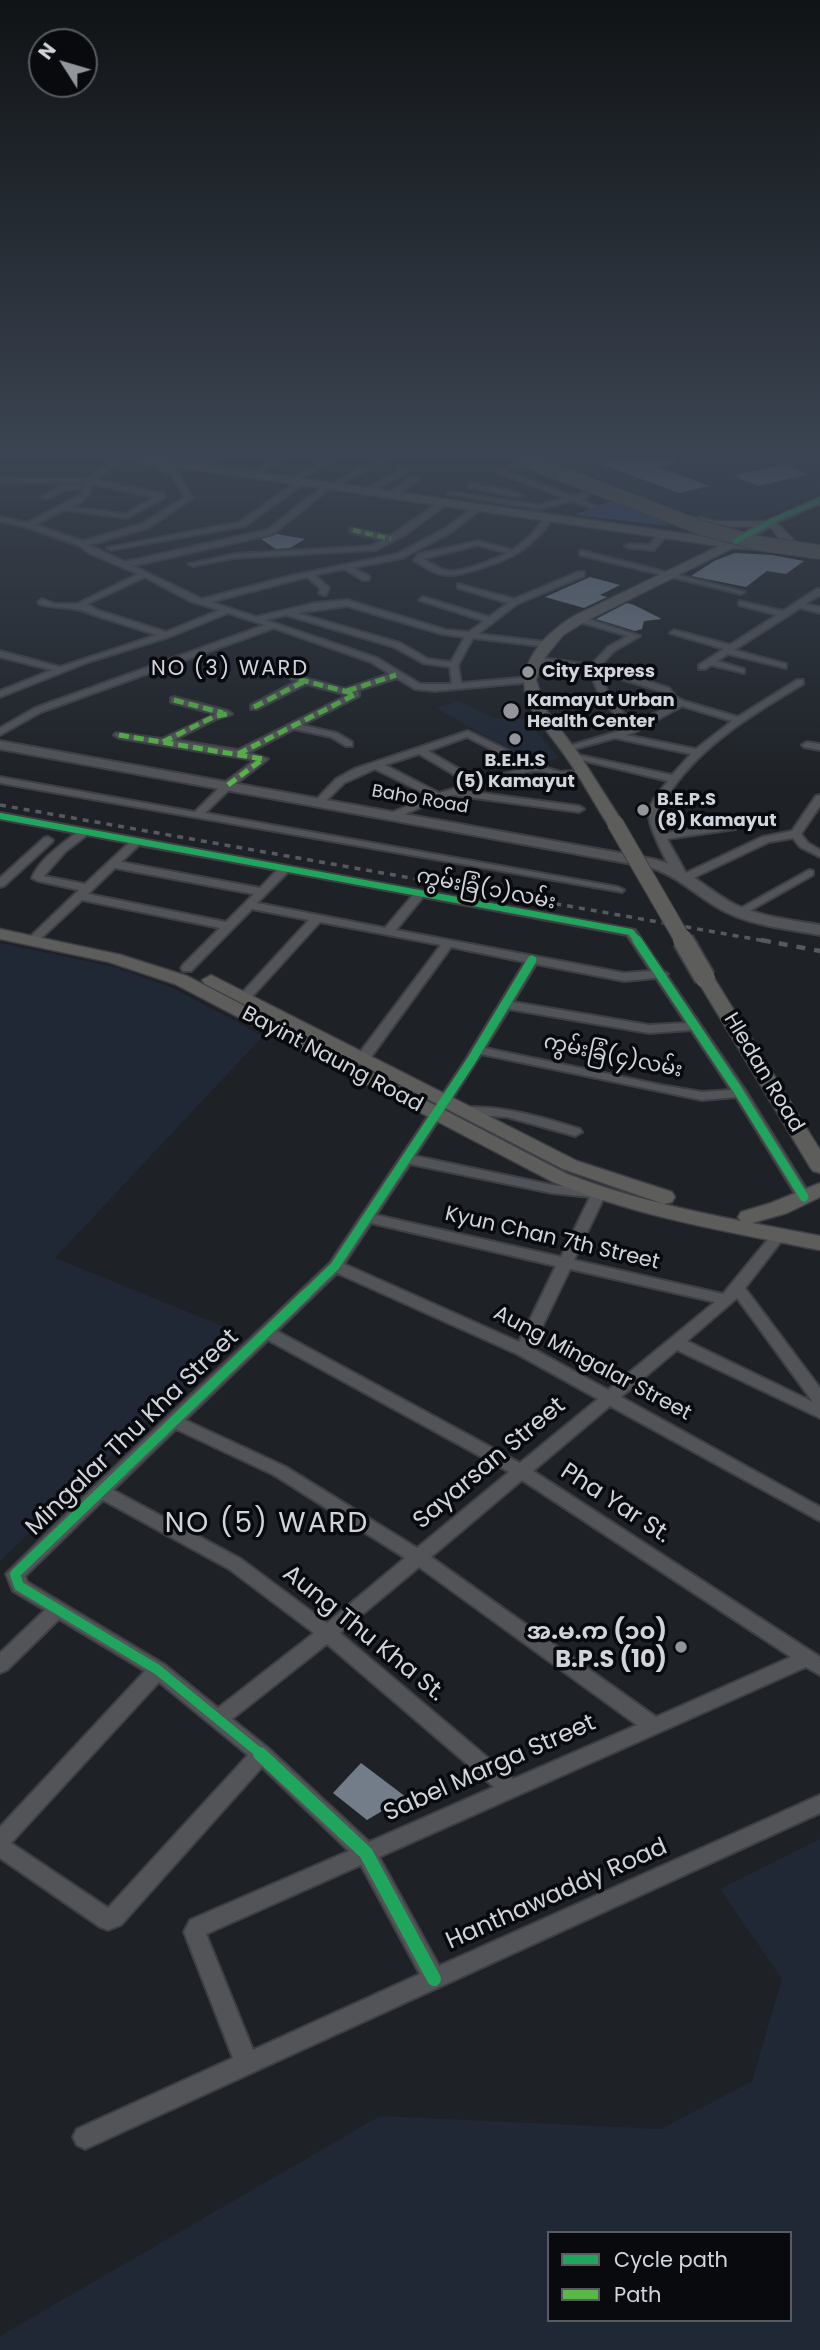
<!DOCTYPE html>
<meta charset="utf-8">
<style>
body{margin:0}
#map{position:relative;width:820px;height:2350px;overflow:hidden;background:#1e2226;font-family:Poppins,sans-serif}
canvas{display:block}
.legend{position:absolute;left:547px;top:2231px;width:245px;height:91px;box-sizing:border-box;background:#080a0e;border:2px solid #585b60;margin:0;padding:9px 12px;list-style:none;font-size:21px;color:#d0d4db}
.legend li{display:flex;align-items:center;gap:14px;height:35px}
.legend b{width:35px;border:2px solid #585b60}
.north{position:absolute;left:28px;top:28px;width:70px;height:70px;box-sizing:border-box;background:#080a0e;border:2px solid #585b60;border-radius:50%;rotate:307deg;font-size:19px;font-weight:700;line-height:28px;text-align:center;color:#d0d4db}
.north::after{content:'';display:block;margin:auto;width:24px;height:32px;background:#92969c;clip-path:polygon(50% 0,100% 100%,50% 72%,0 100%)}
</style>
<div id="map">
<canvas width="820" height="2350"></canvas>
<ul class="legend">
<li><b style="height:9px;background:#20a55d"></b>Cycle path</li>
<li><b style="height:9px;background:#58b947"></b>Path</li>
</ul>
<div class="north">N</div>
</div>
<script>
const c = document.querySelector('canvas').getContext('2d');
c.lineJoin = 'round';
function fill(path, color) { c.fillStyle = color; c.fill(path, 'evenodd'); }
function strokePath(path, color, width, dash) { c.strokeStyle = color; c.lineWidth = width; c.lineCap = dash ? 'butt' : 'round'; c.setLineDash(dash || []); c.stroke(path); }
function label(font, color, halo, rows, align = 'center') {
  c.font = font + ' Poppins,"Noto Sans Myanmar",sans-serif'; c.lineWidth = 7; c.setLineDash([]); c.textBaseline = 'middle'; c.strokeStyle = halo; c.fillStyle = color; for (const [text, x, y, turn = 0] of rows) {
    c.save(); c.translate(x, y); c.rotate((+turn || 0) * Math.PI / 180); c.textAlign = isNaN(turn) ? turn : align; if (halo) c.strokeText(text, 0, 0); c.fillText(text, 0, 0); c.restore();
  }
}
fill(new Path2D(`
 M547,458H820V492L760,518L717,519L672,508Z
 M459,701L493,718L526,719L559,758L534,766L437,708Z
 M0,943L115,967L173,988L263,1036L55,1258L240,1333L0,1561Z
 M820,1839V2350H0V2336L380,2116L661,2129L752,2081L782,1979L720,1889ZM549,2233H790V2320H549Z`), '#202735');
fill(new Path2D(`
 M610,501L660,519L670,526L574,515Z`), '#2e4264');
fill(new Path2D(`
 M620,458H675L676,463L659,467L709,486L679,493L598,463Z
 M782,464L809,474L759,486L733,476Z
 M277,534L305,539L290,548L276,549L261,539Z
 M735,553L772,555L804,561L786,574L767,571L746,587L691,576L714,561Z
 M590,577L620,585L600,595L607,597L584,608L545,597Z
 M627,603L634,605L662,619L644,621L642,629L635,631L596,619Z
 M361,1763L406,1797L367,1820L333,1793Z`), '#737c89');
const street = new Path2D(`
 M123,458L95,480L164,494V498L127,518L64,510L35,525L83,541L142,524L185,497L172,475L141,458H148L178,472L193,498L148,528L89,545L125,562L267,530L326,484L333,486L273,534L133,566L202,599L290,576L397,554L446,528L476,505L483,507L452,532L402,558L353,568L369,576V580H363L344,569L315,575L329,588L326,595H323L319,593L321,589L307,577L211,602L256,617L315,603L347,600L446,630L469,632L484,621L419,600L423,597L489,617L508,603L458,588V584L514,599L578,572H584V576L517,604L478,634L546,642L550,645L549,647L473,638L458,665L461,683L529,677L534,680L532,682L435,691L415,689L397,678L356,691L359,692V696L302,725L337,733L352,742V746H346L331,737L294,729L248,753L268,759L232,787L205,813L618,887L624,890L622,892L0,783V777L195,812L224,783L255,760L119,738L114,735L116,733L162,739L216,714L171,702V698L174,697L228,711L232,714L216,719L174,740L238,750L348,695L306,684L257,709H251V705L297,681L266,669V665H272L308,679L345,689L390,674L371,662L274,628L41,712L0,735V728L35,708L265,625L228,613L169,637L91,661L0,697V691L52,670L0,657V651L60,667L157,635L91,614C78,606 56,609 39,604L38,602L42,599L55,604H77L138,574L89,553L80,546L26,527L0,521V517L27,523L77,497L82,492L81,486L84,483L0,482V478L88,479L112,459ZM91,484L154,497L126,514L71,507L83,501L90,492L89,486ZM145,577L190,601L220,610L166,632L97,610L87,604ZM347,606L442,634L465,637L451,662L428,659L400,643L297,613ZM286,615L394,647L423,663L450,667L452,684H420L377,658L265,620Z
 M212,458H220L209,465H205V463Z
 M275,458H284L261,473L254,471Z
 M375,458H386L377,462L374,460Z
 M325,461L330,462L300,479L293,477Z
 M521,461L523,464L506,472L572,496L588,493V497L579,499L596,506L592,508L571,501L540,509L447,494L451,492L540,505L564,498L496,472Z
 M361,468L367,469L340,485L333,483Z
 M401,469L408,471L376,490L369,488Z
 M412,477L419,479L400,493H394V489Z
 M299,480L306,482L245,526L111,550L107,548L240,522Z
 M471,483L518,493L522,495L518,497L468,487Z
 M76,485L79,489L66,490L46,499L42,497L61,486Z
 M443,500L450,502L405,535L376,550L234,558L193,566L189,564L234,554L371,546L383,540L350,532V528L390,536Z
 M546,516L553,518C530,550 512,559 475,570C466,572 457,576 448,575C436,575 423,567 414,560L419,554L478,541L513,550L531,535ZM478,545L507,553C493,560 464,572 449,571C440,570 431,563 423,559Z
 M661,532L668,534L654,550L629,548L625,546L629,544L649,545Z
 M583,551L745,592L741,594L580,555V551Z
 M817,589H820V595L805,604L820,607V613L800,608L734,650L786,664V668L728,654L717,661L744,669V673L711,665L705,669H699V665L724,649L670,633L674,630L730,645L777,615L739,605V601L783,611Z
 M579,616L640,636L614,651L600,666L669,688L676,697L684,701L738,717L797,680H803V684C755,713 705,742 672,789C667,796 661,804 659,812C659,820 661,827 664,833L735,823L740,826L735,829L667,839L686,873L762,837L792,831L816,796L820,795V806L801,834L808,843L820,850V857L800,847L793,838L769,842L691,879C686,880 680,879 676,875C668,867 648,826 649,814C649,802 661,790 668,781L569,757L574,754L672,775L691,754L615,738L567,751L562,748L626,729L599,694L589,670L535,663L531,660L535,657L591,665L608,647L628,636L576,621L575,619ZM599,672L663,692L674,703L633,725L608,693ZM682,706L732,721L696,749L626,735L635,732Z
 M468,731L540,766L561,772L584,770L589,773C570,785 553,771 535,771C521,772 482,787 466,791L579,806L584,809L579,812L452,795L395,818L390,815L391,813L430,796L375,769L344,783L323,804H315L314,802L336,779L354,769ZM467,737L527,767L480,781L428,751ZM419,754L470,784L439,793L385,765Z
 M807,742L820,744V750L804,747L802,745Z
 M0,813L635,930L663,971L668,974L667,976L747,1093L811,1197L804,1201L799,1200L736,1097L702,1100L481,1054L415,1156L552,1185L604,1190L606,1193L574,1260L723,1294L774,1232L779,1230L786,1235L745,1288L820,1388V1418L677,1350L621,1397L820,1507V1521L610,1406L533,1471L820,1657V1675L806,1667L379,1857L439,1966L820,1795V1813L85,2149L77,2145L73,2137L77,2129L233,2058L184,1932L190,1920L349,1851L262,1767L121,1925L108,1930L100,1927L0,1858V1827L145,1671L59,1619L7,1670L0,1673V1653L45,1610L13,1591L6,1574L94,1487L330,1263L465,1061L525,962L451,947L368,1061H358L357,1058L358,1055L441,945L320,922L249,1000H241L239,997L241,994L309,920L252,909L191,971H183L181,968L183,965L220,928L82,900L36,943H28V939L79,890L38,881L32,878C39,860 61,845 76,833L0,819ZM87,835L129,843L85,884L44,876L65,852ZM139,845L277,870L260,888L121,862ZM115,868L254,894L226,922L88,894ZM288,872L413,895L385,928L257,903ZM423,897L627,935L651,971L624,973L396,930ZM536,964L624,981L656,978L686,1023L649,1025L513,1002ZM509,1009L649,1033L691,1030L731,1090L702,1092L661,1085L485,1048ZM410,1164L552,1193L590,1197L561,1257L376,1215ZM371,1223L556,1266L519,1342L344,1264ZM570,1269L715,1302L608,1390L532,1348ZM337,1273L517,1354L598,1399L520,1463L277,1331ZM737,1298L813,1402L687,1341ZM268,1340L509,1472L417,1548L286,1467L185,1420ZM176,1429L274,1475L405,1558L327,1623L241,1559L113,1490ZM522,1480L791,1657L656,1717L431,1557ZM103,1500L229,1569L314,1633L218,1708L165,1665L27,1582L25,1576ZM419,1567L637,1725L513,1779L340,1633ZM327,1644L494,1787L369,1842L268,1748L232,1719ZM159,1682L248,1755L108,1908L11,1843ZM361,1865L420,1974L253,2050L206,1934Z
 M48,837L53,840L52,842L4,886L0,887V878L44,838Z
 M809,870L813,871V875L744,914L740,915L734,912Z
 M465,1107C505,1106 542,1117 580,1129L582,1132L575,1136L507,1117L460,1114L458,1111L460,1108Z`);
const secondary = new Path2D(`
 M0,741L653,859C688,867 704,888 734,904C761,917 791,920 820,925V935C788,929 753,926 724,911C697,897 679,876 649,867L0,749Z`);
const primary = new Path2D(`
 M130,458H159L729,540L754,527H716L694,520L700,517L716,521H765L820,497V504L777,523L795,541V545C782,548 777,536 771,527L743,542L763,546V550L733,548L584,622L563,635L542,661L536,680L546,710L581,757L623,823L615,828L609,826C594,804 582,779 566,757C556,742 543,728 534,713C508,672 540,637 574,616L719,546L135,461Z
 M0,929L121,955L187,976L567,1174C624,1196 681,1209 741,1221L738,1217L741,1212L771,1203L820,1183V1197L787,1213L752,1223L820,1236V1250C729,1232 639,1217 553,1182L175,984L109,962L0,939Z
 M705,973L714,978L820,1150V1173L813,1171L810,1167L696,978Z
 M211,975L577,1161L672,1192L675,1197L672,1202L664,1204L563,1169L205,984L202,980Z`);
strokePath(street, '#3d3f44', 4);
strokePath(secondary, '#3d3f44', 4);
strokePath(primary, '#3d3f44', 3);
fill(street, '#525458');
fill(secondary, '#525458');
fill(primary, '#5d5e5c');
strokePath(new Path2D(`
 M0,805L771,942`), '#56595d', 3.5, [6, 6]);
strokePath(new Path2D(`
 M761,940L820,951`), '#56595d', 4.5, [9, 9]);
const primaryBridgeFar1 = new Path2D(`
 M615,823L684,942`);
const primaryBridge = new Path2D(`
 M683,940L705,978`);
const highwayBridge = new Path2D(`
 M520,458L702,528L757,543L820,552`);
strokePath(primaryBridgeFar1, '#3d3f44', 18, []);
strokePath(primaryBridge, '#3d3f44', 24, []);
strokePath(highwayBridge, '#3d3f44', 16, []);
strokePath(primaryBridgeFar1, '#5d5e5c', 16);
strokePath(primaryBridge, '#5d5e5c', 20);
strokePath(highwayBridge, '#5a5a55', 14);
strokePath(new Path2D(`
 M353,530L391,539
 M269,667L275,669`), '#58b947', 4.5, [8, 4.5]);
strokePath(new Path2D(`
 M271,668L305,681L356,694
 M347,691L396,675
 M174,700L223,713
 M254,707L305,681
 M119,735L263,759
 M163,742L213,717L227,714
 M238,754L356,694
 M228,785L263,759`), '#58b947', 5, [10, 5]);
strokePath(new Path2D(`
 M736,541L776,519L820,500`), '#20a55d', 5);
strokePath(new Path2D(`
 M0,816L631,932L638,942`), '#20a55d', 6);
strokePath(new Path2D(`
 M637,940L737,1089L804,1197
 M304,1296L335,1266L471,1061L532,960`), '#20a55d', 9);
strokePath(new Path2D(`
 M262,1755L158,1670L19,1586L15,1574L306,1294`), '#20a55d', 10);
strokePath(new Path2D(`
 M260,1754L366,1853L434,1979`), '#20a55d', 14);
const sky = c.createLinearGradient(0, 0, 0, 787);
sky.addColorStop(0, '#101315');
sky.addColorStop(0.58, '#3b4452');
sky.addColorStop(1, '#3b445200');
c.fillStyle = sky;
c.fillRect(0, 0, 820, 787);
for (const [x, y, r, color] of [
 [528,672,7,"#92969c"],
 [511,711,9,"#92969c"],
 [515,739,7,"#92969c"],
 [643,810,7,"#92969c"],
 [681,1647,7,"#92969c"]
]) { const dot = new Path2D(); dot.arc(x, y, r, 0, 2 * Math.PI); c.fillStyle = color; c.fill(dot); strokePath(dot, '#080a0e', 2.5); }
label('bold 18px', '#d0d4db', '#080a0e', [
 ["City Express",542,672],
 ["Kamayut Urban",527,701],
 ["Health Center",527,722],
 ["B.E.H.S",515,761,"center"],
 ["(5) Kamayut",515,782,"center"],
 ["B.E.P.S",657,800],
 ["(8) Kamayut",657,821]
], 'left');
label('18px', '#d0d4db', '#080a0e', [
 ["Baho Road",420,800,10]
]);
c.letterSpacing = '2px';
label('21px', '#d0d4db', '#080a0e', [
 ["NO (3) WARD",230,670]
]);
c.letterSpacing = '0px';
label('21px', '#d0d4db', '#080a0e', [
 ["ကွမ်းခြံ(၁)လမ်း",486,890,11],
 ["ကွမ်းခြံ(၄)လမ်း",613,1057,12],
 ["Bayint Naung Road",332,1060,28],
 ["Hledan Road",763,1073,59],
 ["Kyun Chan 7th Street",552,1239,13],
 ["Aung Mingalar Street",592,1364,28]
]);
label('24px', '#d0d4db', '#080a0e', [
 ["Mingalar Thu Kha Street",133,1433,-44],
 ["Sayarsan Street",490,1464,-40],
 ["Pha Yar St.",615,1504,33],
 ["Aung Thu Kha St.",363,1634,39],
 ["Sabel Marga Street",490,1769,-24],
 ["Hanthawaddy Road",557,1895,-24]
]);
label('bold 24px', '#d0d4db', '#080a0e', [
 ["အ.မ.က (၁၀)",667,1633],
 ["B.P.S (10)",667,1661]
], 'right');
c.letterSpacing = '2px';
label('28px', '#d0d4db', '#080a0e', [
 ["NO (5) WARD",267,1525]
]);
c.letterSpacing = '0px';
</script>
